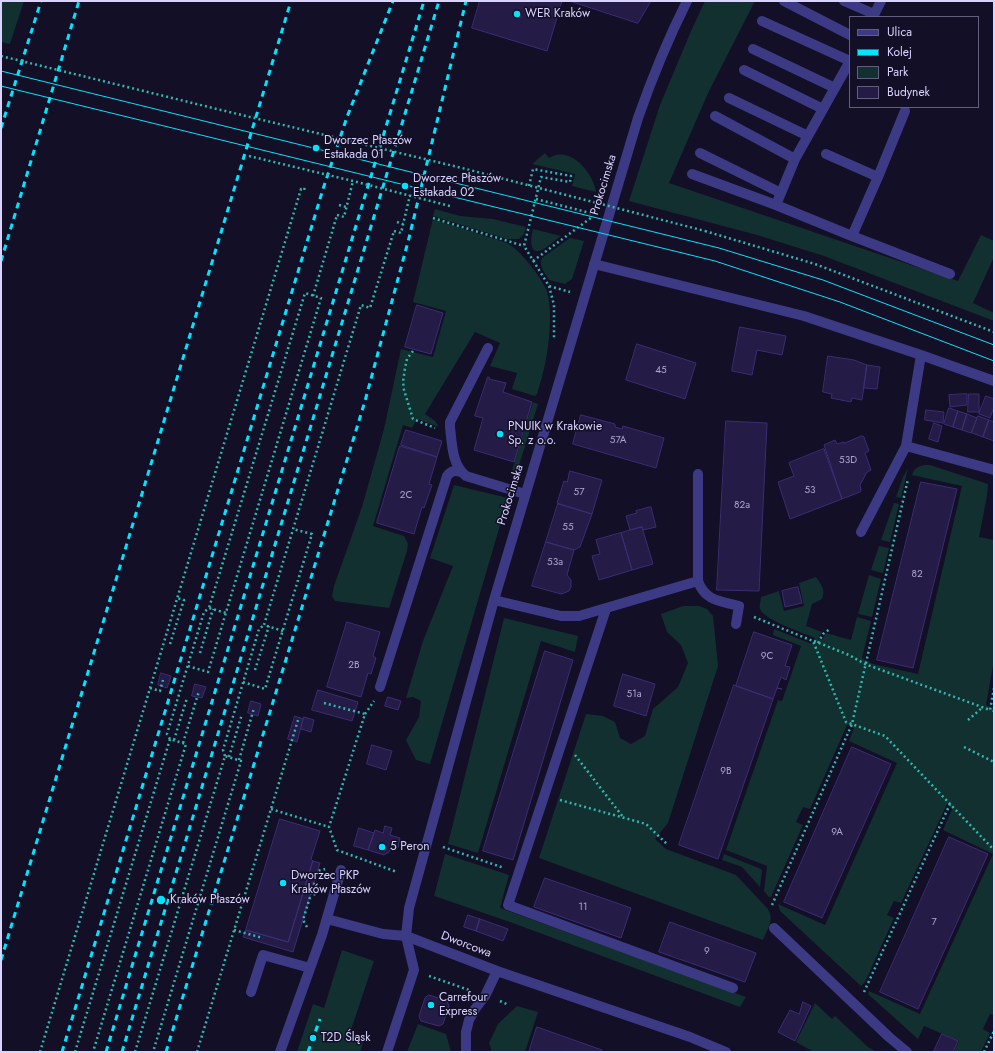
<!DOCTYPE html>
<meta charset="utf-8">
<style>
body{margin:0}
#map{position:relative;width:995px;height:1053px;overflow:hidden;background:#130f26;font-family:Jost,sans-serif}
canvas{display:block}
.frame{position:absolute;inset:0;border:2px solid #d9d4ff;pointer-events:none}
.legend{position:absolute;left:849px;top:16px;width:130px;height:92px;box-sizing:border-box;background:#130f26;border:1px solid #625e7d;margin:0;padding:5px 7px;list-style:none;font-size:12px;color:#d9d4ff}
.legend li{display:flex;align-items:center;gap:8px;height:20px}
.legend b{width:20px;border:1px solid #625e7d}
</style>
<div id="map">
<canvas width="995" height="1053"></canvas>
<div class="frame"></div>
<ul class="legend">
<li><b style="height:5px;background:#3d3a85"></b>Ulica</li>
<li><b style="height:5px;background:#00e5ff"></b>Kolej</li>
<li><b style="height:11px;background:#12302f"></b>Park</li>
<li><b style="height:11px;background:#241b47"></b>Budynek</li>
</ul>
</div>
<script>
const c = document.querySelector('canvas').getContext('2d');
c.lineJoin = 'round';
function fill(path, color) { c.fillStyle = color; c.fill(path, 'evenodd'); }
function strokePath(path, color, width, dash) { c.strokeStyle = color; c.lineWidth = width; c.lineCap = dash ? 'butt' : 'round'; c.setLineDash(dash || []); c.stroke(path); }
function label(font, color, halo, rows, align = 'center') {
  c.font = font + ' Jost,sans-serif'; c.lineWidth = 3; c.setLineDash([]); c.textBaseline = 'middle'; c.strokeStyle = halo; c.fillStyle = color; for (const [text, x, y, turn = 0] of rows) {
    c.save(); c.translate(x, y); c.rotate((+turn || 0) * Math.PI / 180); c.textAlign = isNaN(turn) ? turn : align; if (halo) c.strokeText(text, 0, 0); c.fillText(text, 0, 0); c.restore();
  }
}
fill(new Path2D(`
 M1,1H24L10,44L1,42Z
 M705,1H755L709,91L669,183L958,281L981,235L994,241V257L973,303L994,313V321L824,256L757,235L629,201L660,105L691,31Z
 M545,153L549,158C570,145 593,172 596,192L572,186L575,174L532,164Z
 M435,209L460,216L493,219L526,227L524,234L519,239H507L433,216Z
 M433,219L507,243C517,249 523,256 531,266C536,272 542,281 546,289C550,299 550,311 550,322C549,349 545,369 537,394L535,396L512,389L517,373L490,366L500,343L475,332L425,414L435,421L439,427L417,419L412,428L403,425L373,526L404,536L408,544L407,551L389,608L335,601L332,596L334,586L362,507L384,429L401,349L433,357L446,311L413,302Z
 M533,229L561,236C555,240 549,246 542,250C528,256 531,236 533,229Z
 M570,238L584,241L572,279L565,284L549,280C545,273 538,266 542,258Z
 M533,402L538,404L517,472L512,470Z
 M930,465L988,484L987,496L979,537L994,540V660L986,705L994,708V1015L990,1014L983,1029L990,1033L981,1052H954L959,1041L924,1026L918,1039L868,994L869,991L920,1014L993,854L943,830L952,809L947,804L901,903L894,901L887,915L894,918L865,982L861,986L780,911L778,904L825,925L897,763L849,741L854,728L847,725L810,809L803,807L796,822L803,825L771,897H769L764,891L767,866L726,850L778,700L782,701L801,646L773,635L774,629L812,644L815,638C804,633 764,620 760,609C759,606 761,600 761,597L779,591L784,611L804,606L799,583L816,577C821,585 826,589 822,599L812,604L806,626L822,632L818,639L822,640L826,633L851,640L857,617L871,621L862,658L873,664L918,674L962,486L912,475C915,466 921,465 930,465Z
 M908,468L901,498L896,497L903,477Z
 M454,485L508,498L430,764L416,760L406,740L419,717L421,701L413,697L406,698L423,641L453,566L430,558Z
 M894,503L899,504L890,542L881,540Z
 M879,546L889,548L883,573L871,570Z
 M869,575L881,579L872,617L858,614Z
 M683,606H699L707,609L713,616L718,666L668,823L655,839L666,849L736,875L767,908C775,919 768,928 763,940L539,858L586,714L603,716L615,722L620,738L631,744L645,736L653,709L678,687L688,663L681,645L667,632L661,614Z
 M504,618L578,636L575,652L541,641L478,853L448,844Z
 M445,854L509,875L500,908L746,997L740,1007L510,922L434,896Z
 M724,854L761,869L762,871L760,887L742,867L722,860Z
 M342,950L374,961L351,1030L363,1043L360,1052H297L313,1004L324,1008Z
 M815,1003L832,1019L835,1016L868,1047L877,1052H814L796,1042Z
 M517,1006L538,1012L525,1052H492L489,1043L498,1024Z
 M418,1024L446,1034L451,1052H407Z`), '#12302f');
const building = new Path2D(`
 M480,1H562L547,51L472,28Z
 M570,1H651L638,23Z
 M417,305L443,313L431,354L405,347Z
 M740,327L786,336L782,355L757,350L752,375L732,371Z
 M637,344L696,363L685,399L626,380Z
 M828,356L854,360L867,365L862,400L852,398L851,402L831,398L832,394L823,392Z
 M867,365L880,367L877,389L864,388Z
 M488,377L490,378L489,379L506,383L503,392L532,402L514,462L474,450L483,418L475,416Z
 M967,394V405L950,407L949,395Z
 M969,394H979V412H968Z
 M986,396L994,399V407L990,418L979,414Z
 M949,408L958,411L953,427L944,424Z
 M926,410L944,412L943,423L925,420Z
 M958,411L967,414L962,430L953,427Z
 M967,414L977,418L971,433L962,430Z
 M581,415L615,424V427L622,429L623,426L664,438L656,468L573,444Z
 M978,416L989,420L983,437L972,433Z
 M989,420L994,422V441L983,437Z
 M726,421L767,423L759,591L717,590Z
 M934,423L942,426L938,442L929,439Z
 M406,430L442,441L437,457L401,445Z
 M862,436L864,437L869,451L865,453L871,470L867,472L860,485L861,490L860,492L842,499L824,445L835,440L837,444L844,442V443Z
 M400,446L437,457L429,484L432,485L424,508L422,507L414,534L377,523Z
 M824,449L842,499L790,519L778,482L794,476L789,463Z
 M570,471L602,480L592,514L557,503L564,481L567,482Z
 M921,482L957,489L913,668L877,660Z
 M558,504L592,514L580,547L574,550L546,542Z
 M651,507L656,527L643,530L642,527L630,530L626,516L637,513L636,511Z
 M642,527L653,564L632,570L621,533Z
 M621,533L632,570L599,580L592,556L600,554L596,540Z
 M546,542L574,550L567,575L571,580V587L569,591L564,593L561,594L532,586Z
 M798,587L802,603L785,607L782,591Z
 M347,622L380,632L373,656L376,658L371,674L368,673L361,697L327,687Z
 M754,632L792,645L785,666L790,667L786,680L781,677L777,688L782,689L777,688L773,699L736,686Z
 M545,651L573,660L513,860L483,851Z
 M161,673L171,676L167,688L158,685Z
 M623,674L655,684L646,716L614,706Z
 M195,684L206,687L202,698L192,696Z
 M734,685L773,699L718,859L679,845Z
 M318,690L358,702L352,721L312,710Z
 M388,697L401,701L398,710L385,706Z
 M251,701L261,704L258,716L248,713Z
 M295,716L303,719L297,742L288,739Z
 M304,717L314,720L311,732L301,729Z
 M372,745L392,751L386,770L367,764Z
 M852,747L891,764L822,918L784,902Z
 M280,819L320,831L311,859L313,861L288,942L246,930Z
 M385,826L392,828L390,835L400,838L398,848L391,846L389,852L384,855L368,850L375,830L383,833Z
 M359,828L374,833L368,850L354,846Z
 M949,837L988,854L918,1009L880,992Z
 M313,861L320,863L293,952L243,937L246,930L288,942Z
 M545,878L631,908L621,938L534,907Z
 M468,915L480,919L476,931L464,927Z
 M480,919L508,929L503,941L476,931Z
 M670,922L756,953L745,982L659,952Z
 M429,995L447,1001L449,1006L443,1024L439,1026L421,1021L419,1016L425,998Z
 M803,1002L811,1006L795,1041L778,1032L790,1010L799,1014Z
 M537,1027L602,1050V1052H529Z
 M942,1034L958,1041L953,1052L934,1051Z`);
fill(building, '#241b47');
strokePath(building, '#3b2d73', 1);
strokePath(new Path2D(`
 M529,186L533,169L571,176L570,182L541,177L524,246L549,286L570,292
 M536,199L594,214
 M339,205L346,207
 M433,218L524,246
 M397,222L403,224
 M705,231L815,264L994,332
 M533,261L592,217
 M549,286L554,305V340
 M313,296L337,215
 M413,351L407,359L405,368L403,382L404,390L413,419L435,428
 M754,617L813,641L846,722L885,736L994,850
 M283,631L264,625L361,305L370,308L394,231
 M814,641L849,655L865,664L990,710
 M818,643L823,634L830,629
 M170,644L184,600L177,598
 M200,653L213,609
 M188,666L208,672L321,298L305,293L209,608
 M255,670L269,626
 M243,682L265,689L312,534L293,529
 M150,688L160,691L163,680
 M994,688L990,710L994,711
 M324,703L365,714L329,827L337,850L397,872
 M365,714L374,701
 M968,720L983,707
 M170,739L167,734L204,612L209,608L226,613
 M174,740L187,698
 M183,743L199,691
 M964,747L994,762
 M575,755L623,817
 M225,756L223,750L259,629L264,625
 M229,757L242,714
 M239,760L254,708
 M560,800L646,824L668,845
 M271,809L329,827
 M443,847L504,868
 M304,891L317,895
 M772,905L852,724L908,479
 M307,927L303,920L318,871L325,869
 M234,930L263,938
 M429,976L469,990
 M864,992L950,804
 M500,1001L509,1005
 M40,1052L301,189L304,190L305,187
 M75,1052L170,739L186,744L93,1052
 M135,1052L225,756L241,761L153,1052
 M197,1052L299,717
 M984,1052L994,1031`), '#2fb8b0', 2.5, [2, 3]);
strokePath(new Path2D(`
 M784,1L850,35
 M844,1L874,14
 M873,17L881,1
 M762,21L850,61
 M753,49L835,88
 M850,61L795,159L776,205L852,236L878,177L905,111
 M744,70L823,109
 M729,98L808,136
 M715,116L795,159
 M700,153L781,193
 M826,154L878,177
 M692,174L776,205
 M852,236L950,274
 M594,264L804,316L921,355L994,381
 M488,348L450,422V427C452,444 452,465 466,476L525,494
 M906,446L994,470
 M698,474V581C705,601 720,601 739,606L736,624
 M861,532L906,446L921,355
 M494,600L561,616H579L698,581
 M606,609L508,905L733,988
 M380,687L447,476C451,471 454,470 461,472
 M327,919L383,934L406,936L497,971L690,1037L726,1052
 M774,928L889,1037L907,1052
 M251,992L263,955L310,968
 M280,1052L322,935L341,870
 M387,1052L414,970L406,936L409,908L494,600L638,118C652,78 668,39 687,1
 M466,1052V1032L469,1020L475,1009L485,996L497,971`), '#3d3a85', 10);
strokePath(new Path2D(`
 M1,71L719,248L823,280L994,345
 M1,86L715,261L840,302L994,361`), '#00e5ff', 1);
strokePath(new Path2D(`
 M1,128L41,1
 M1,261L79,1
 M1,960L291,1
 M62,1052L323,189L347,117L393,1
 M106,1052L424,1
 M122,1052L439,1
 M166,1052L365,401L409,238L466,1
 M308,1052L320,1019`), '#00e5ff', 3, [6, 5]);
strokePath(new Path2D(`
 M1,56L221,110L462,168L705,231
 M249,156L353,181L450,206
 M337,215L344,217L353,181
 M394,231L401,233L410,195`), '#2fb8b0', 2.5, [2, 3]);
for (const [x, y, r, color] of [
 [517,14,4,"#00e5ff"],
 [316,148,4,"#00e5ff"],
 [405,186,4,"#00e5ff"],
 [500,434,4,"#00e5ff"],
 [382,847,4,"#00e5ff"],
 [283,883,4,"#00e5ff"],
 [161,900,5,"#00e5ff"],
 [431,1005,4,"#00e5ff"],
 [313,1038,4,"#00e5ff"]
]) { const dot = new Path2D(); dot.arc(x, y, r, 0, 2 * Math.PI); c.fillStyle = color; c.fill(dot); strokePath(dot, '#130f26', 1.5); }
label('10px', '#aca6d1', null, [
 ["45",661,371],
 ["57A",618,441],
 ["53D",848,461],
 ["53",810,491],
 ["57",579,493],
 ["2C",406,496],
 ["82a",742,506],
 ["55",568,528],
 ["53a",555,563],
 ["82",917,575],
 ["9C",767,657],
 ["2B",354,666],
 ["51a",634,695],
 ["9B",726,772],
 ["9A",837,833],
 ["11",583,908],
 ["7",934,923],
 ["9",707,952]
]);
label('12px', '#d9d4ff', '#130f26', [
 ["WER Kraków",525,14],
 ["Dworzec Płaszów",324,141],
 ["Estakada 01",324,155],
 ["Dworzec Płaszów",413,179],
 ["Estakada 02",413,193],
 ["PNUIK w Krakowie",508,427],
 ["Sp. z o.o.",508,441],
 ["5 Peron",390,847],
 ["Dworzec PKP",291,876],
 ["Kraków Płaszów",291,890],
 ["Kraków Płaszów",170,900],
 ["Carrefour",439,998],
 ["Express",439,1012],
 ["T2D Śląsk",321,1038]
], 'left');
label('12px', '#d9d4ff', '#130f26', [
 ["Prokocimska",604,185,-73],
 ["Prokocimska",511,495,-73],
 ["Dworcowa",466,945,21]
]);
</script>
